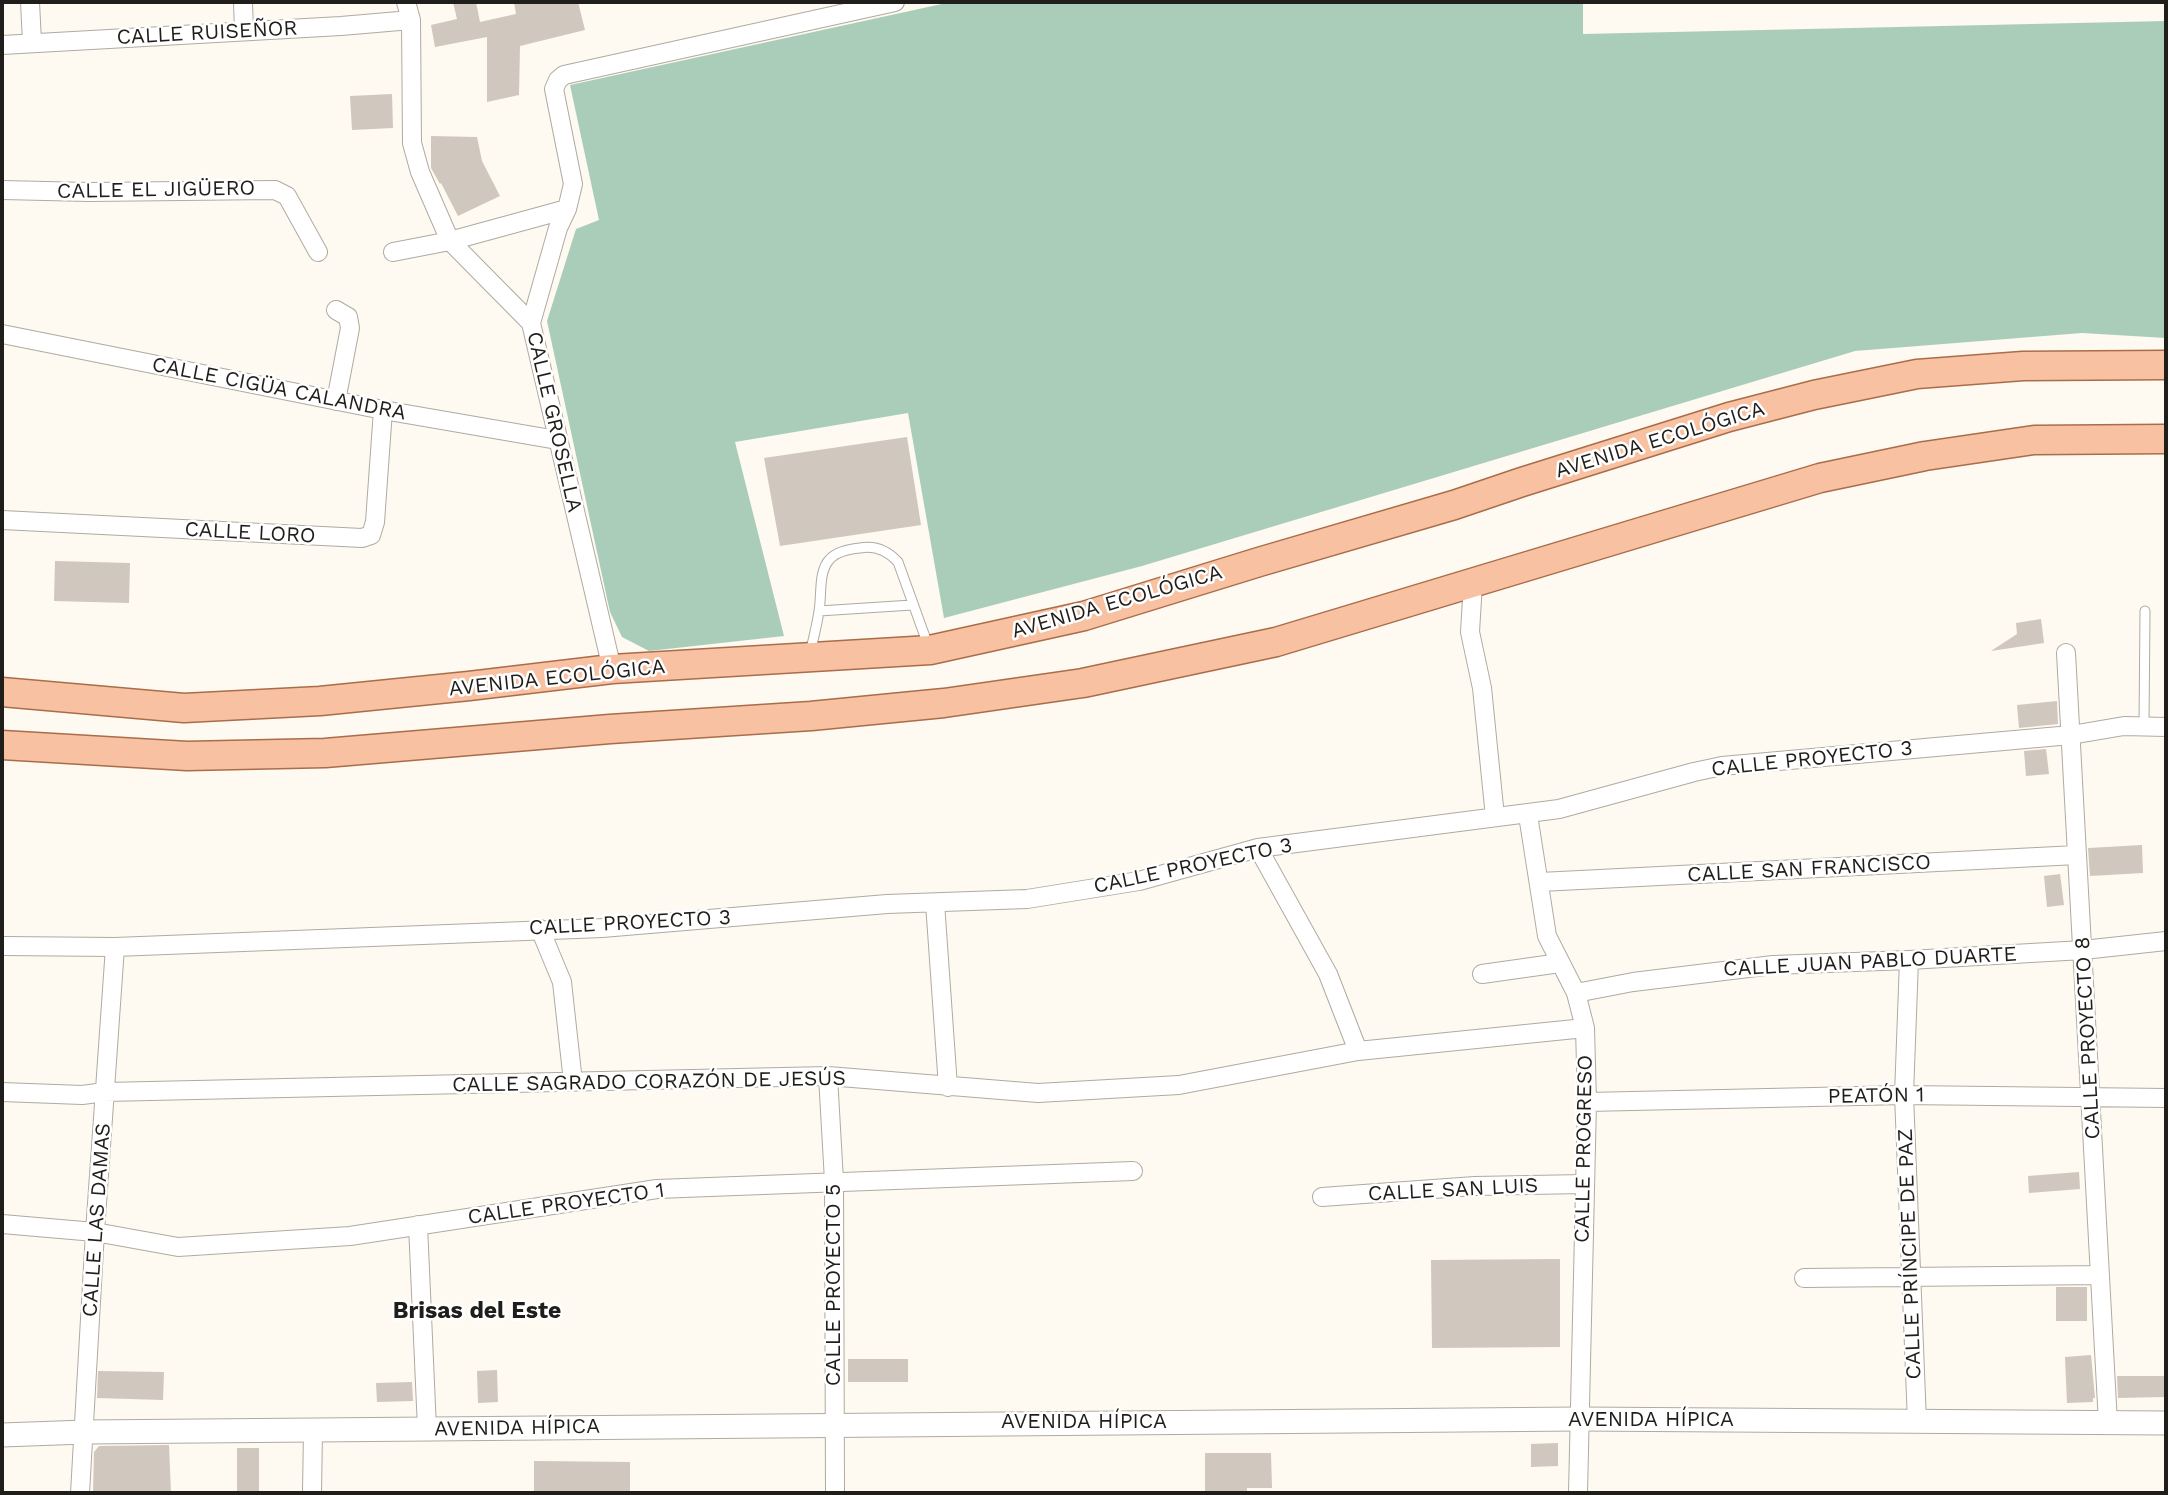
<!DOCTYPE html>
<meta charset="utf-8">
<style>
body{margin:0}
#map{position:relative;width:2168px;height:1495px;overflow:hidden;background:#fef9f1;font-family:"Work Sans",sans-serif}
canvas{display:block}
.frame{position:absolute;inset:0;border:4px solid #201e1a;pointer-events:none}
</style>
<div id="map">
<canvas width="2168" height="1495"></canvas>
<div class="frame"></div>
</div>
<script>
const c = document.querySelector('canvas').getContext('2d');
c.lineJoin = 'round';
function fill(path, color) { c.fillStyle = color; c.fill(path, 'evenodd'); }
function strokePath(path, color, width, dash) { c.strokeStyle = color; c.lineWidth = width; c.lineCap = dash ? 'butt' : 'round'; c.setLineDash(dash || []); c.stroke(path); }
function label(font, color, halo, rows, align = 'center') {
  c.font = font + ' "Work Sans",sans-serif'; c.lineWidth = 5; c.setLineDash([]); c.textBaseline = 'middle'; c.strokeStyle = halo; c.fillStyle = color; for (const [text, x, y, turn = 0] of rows) {
    c.save(); c.translate(x, y); c.rotate((+turn || 0) * Math.PI / 180); c.textAlign = isNaN(turn) ? turn : align; if (halo) c.strokeText(text, 0, 0); c.fillText(text, 0, 0); c.restore();
  }
}
fill(new Path2D(`
 M951,2H1583V34L2166,21V338L2082,333L1855,351L1142,566L944,618L908,413L735,442L784,636L649,651L622,637L610,612L547,321L576,229L599,220L570,85Z`), '#aacdba');
fill(new Path2D(`
 M453,2H476L480,22L516,14L514,2H578L585,30L520,46L519,95L487,102V37L435,47L431,25L457,19Z
 M392,94L393,128L352,130L350,96Z
 M431,136L477,137L482,161L500,196L458,216L441,183L440,184L431,168Z
 M907,437L921,525L780,546L764,458Z
 M55,561L130,563L129,603L54,601Z
 M2041,619L2044,643L1991,651L2017,634L2016,623Z
 M2057,701L2058,724L2019,728L2017,705Z
 M2046,749L2049,774L2026,776L2024,751Z
 M2142,845L2143,873L2090,876L2088,848Z
 M2060,874L2064,905L2047,907L2044,876Z
 M2079,1172L2080,1189L2029,1193L2028,1176Z
 M1560,1259V1347L1432,1348L1431,1260Z
 M2056,1287H2087V1321H2056Z
 M2091,1355L2095,1398H2093V1402L2067,1403L2065,1357Z
 M848,1359H908V1382H848Z
 M497,1370L498,1402L478,1403L477,1371Z
 M98,1371L164,1372L163,1400L97,1398Z
 M2117,1376H2165V1397L2118,1398Z
 M412,1382L413,1401L377,1402L376,1383Z
 M1558,1443V1466L1531,1467V1444Z
 M169,1445L171,1493H93L94,1452L99,1446Z
 M237,1448H259V1493H237Z
 M1205,1453H1271L1272,1488H1247V1493H1205Z
 M534,1461L630,1462V1493L534,1492Z`), '#d0c7be');
const service = new Path2D(`
 M819,611L912,605
 M810,654C813,640 817,625 819,611C822,595 818,571 830,559C837,551 850,549 860,548C876,545 888,551 898,562L928,645
 M2144,725L2145,611`);
const minor = new Path2D(`
 M30,2L32,42
 M243,2L244,31
 M406,2L411,20L412,143L420,172L450,241L531,323L612,669
 M2,45L341,26L411,20
 M2,190L89,192L275,190L287,196L318,252
 M393,252L450,241L567,209
 M531,323L558,228L567,209L573,184L554,89L558,80L564,75L895,2
 M2,334L383,410L557,440
 M336,401L350,328L348,317L336,310
 M2,520L362,538L371,535L375,522L383,410
 M1473,583L1470,632L1482,688L1495,817
 M2066,653L2108,1423
 M1528,815L1547,936L1576,993L1585,1028L1587,1102L1578,1493
 M1258,848L1328,974L1358,1051
 M1540,882L2077,855
 M935,903L948,1087
 M540,929L562,982L573,1082
 M2,946L115,947L602,928L887,904L1027,899L1139,881L1258,848L1559,809L1694,772L1722,766L2071,735L2124,726L2166,727
 M1909,960L1904,1095L1917,1422
 M1482,974L1560,963
 M1576,993L1633,982L1773,965L1909,960L2083,950L2166,941
 M828,1076L834,1181L835,1493
 M2,1092L82,1095L105,1092L828,1076L1038,1093L1179,1085L1358,1051L1585,1028
 M1587,1102L1904,1095L2166,1098
 M1322,1197L1475,1186L1584,1184
 M2,1224L95,1232L178,1247L350,1236L657,1189L1133,1171
 M418,1225L427,1429
 M1804,1278L2100,1275
 M80,1493L95,1232L115,947
 M312,1493L313,1430`);
const tertiary = new Path2D(`
 M2,1435L85,1432L1579,1419L2166,1423`);
const primary = new Path2D(`
 M2,692L184,708L320,701L469,686L612,669L930,650L1084,616L1259,562L1454,505L1522,482L1729,417L1814,395L1917,374L2023,366L2166,365
 M2,745L187,756L325,753L610,729L811,716L944,703L1083,683L1276,642L1820,478L1925,456L2034,440L2166,439`);
strokePath(service, '#b0aaa1', 11);
strokePath(minor, '#b0aaa1', 20);
strokePath(tertiary, '#b0aaa1', 25);
strokePath(primary, '#a96d4a', 31);
strokePath(service, '#fff', 9);
strokePath(minor, '#fff', 18);
strokePath(tertiary, '#fff', 23);
strokePath(primary, '#f8c1a2', 28);
label('21px', '#201e1a', '#fff', [
 ["CALLE RUISEÑOR",207,33,-3],
 ["CALLE EL JIGÜERO",156,190,-1],
 ["CALLE CIGÜA CALANDRA",279,389,11],
 ["CALLE GROSELLA",554,422,77],
 ["AVENIDA ECOLÓGICA",1660,440,-17],
 ["CALLE LORO",250,533,3],
 ["AVENIDA ECOLÓGICA",1117,602,-16],
 ["AVENIDA ECOLÓGICA",557,678,-6],
 ["CALLE PROYECTO 3",1812,759,-6],
 ["CALLE PROYECTO 3",1193,866,-12],
 ["CALLE SAN FRANCISCO",1809,869,-3],
 ["CALLE PROYECTO 3",630,923,-3],
 ["CALLE JUAN PABLO DUARTE",1870,962,-3],
 ["CALLE PROYECTO 8",2088,1038,-93],
 ["CALLE SAGRADO CORAZÓN DE JESÚS",649,1082,-1],
 ["PEATÓN 1",1876,1096,-1],
 ["CALLE PROGRESO",1584,1149,-89],
 ["CALLE SAN LUIS",1453,1190,-3],
 ["CALLE PROYECTO 1",566,1204,-8],
 ["CALLE LAS DAMAS",97,1220,-86],
 ["CALLE PRÍNCIPE DE PAZ",1910,1254,-92],
 ["CALLE PROYECTO 5",834,1285,-90],
 ["AVENIDA HÍPICA",1651,1420],
 ["AVENIDA HÍPICA",1084,1422],
 ["AVENIDA HÍPICA",517,1428,-1]
]);
label('bold 23px', '#201e1a', '#fff', [
 ["Brisas del Este",477,1311]
]);
</script>
